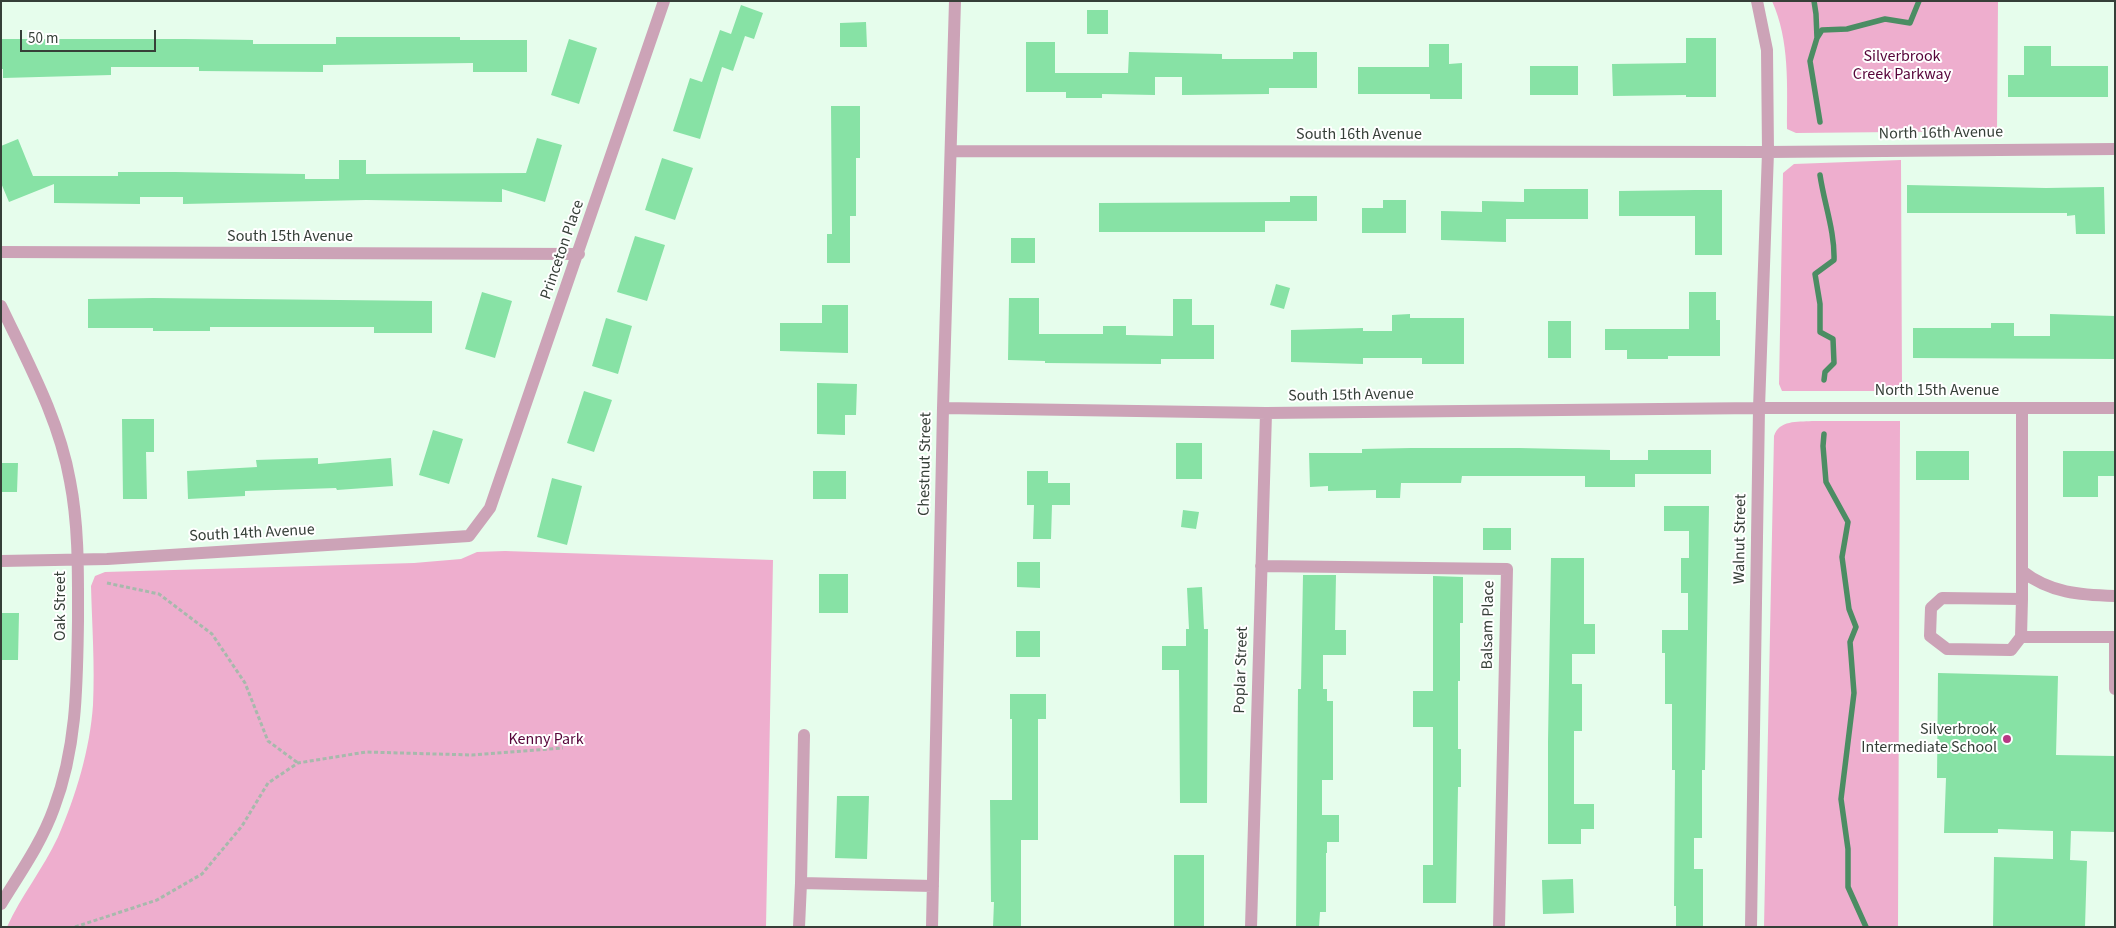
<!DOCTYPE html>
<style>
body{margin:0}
#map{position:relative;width:2116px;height:928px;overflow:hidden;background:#e6fdec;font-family:"Source Sans 3",sans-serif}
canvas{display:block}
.frame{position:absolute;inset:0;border:2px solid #363f38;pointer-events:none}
.scale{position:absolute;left:20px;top:30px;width:136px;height:22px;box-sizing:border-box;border:2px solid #363f38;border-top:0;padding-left:6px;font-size:15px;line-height:18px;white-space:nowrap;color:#363f38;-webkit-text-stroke:4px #fff;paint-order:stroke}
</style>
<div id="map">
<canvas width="2116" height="928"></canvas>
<div class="frame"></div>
<div class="scale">50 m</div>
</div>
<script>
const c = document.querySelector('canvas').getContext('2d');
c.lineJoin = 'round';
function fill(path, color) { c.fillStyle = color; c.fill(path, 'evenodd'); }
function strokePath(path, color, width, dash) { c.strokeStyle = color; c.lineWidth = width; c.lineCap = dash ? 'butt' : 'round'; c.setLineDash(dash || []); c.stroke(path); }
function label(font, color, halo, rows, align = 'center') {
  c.font = font + ' "Source Sans 3",sans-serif'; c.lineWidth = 4; c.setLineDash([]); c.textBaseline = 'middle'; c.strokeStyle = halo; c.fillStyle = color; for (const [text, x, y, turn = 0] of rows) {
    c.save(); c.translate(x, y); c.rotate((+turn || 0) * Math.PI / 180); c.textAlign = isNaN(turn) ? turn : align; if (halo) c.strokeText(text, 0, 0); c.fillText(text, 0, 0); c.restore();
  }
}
fill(new Path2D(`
 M1772,1H1998L1997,131L1796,133L1787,129C1787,86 1790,41 1772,1Z
 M1901,160L1902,391H1782L1779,384L1783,173L1794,164Z
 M1812,421H1900L1898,927H1764L1774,436C1779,420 1797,422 1812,421Z
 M505,551L773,560L766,927H7C21,896 43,869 58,837C76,796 90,749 93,705C95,666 92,625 91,586L95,576L105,572L414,563L461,559L477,552Z`), '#eeaece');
strokePath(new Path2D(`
 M1814,1L1816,14L1817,38L1810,61L1820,122
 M1817,38L1822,30L1847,29L1885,19L1910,23L1919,1
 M1820,175C1824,203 1835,232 1834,260L1815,274L1820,304V332L1833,339L1834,363L1825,372L1824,380
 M1824,434L1823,446L1826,482L1848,522L1842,557L1849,609L1856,627L1850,642L1854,693L1841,799L1848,849V887L1866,927`), '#4b8d63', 5.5);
fill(new Path2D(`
 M741,5L763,13L754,39L745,36L733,71L722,67L700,139L673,131L690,78L702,82L720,30L731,34Z
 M1087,10H1108V34H1087Z
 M866,22L867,47H840V23Z
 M336,37H460V40H527V72H473V63L323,65V72L199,71V67H111V75L3,78V69H1V39H185L253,40V44H336Z
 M1686,38H1716V97H1686V95L1613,96L1612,64L1686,63Z
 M569,39L597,48L579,104L551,95Z
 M1026,42H1055V73H1128L1129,52L1222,54V59H1293V52H1317V88H1269V94L1182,95V77H1155V95L1102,94V98H1066V92H1026Z
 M1429,44H1449V64L1462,63V99H1430V94H1358V67H1429Z
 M2024,46H2051V66H2108V97H2008V75H2024Z
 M1530,66H1578V95H1530Z
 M831,106H860V158H856V216H850V263H827V234H832Z
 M537,138L562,145L545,202L502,189V202L366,200L183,204V197H140V204L54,203V184L9,202L1,183V146L18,139L33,176H118V172H175L305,174V179H339V160H366V174L526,173Z
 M662,158L693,168L675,220L645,210Z
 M1907,185L2046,188L2104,187L2105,234H2076L2075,215L2067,216V213H1907Z
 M1524,189H1588V219H1506V242L1441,240V211L1482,212V201L1524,202Z
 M1695,190H1722V255H1695V216H1619V191Z
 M1290,196H1317V221H1265V232H1099V203L1290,202Z
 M1383,200H1406V233H1362V208H1383Z
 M635,236L665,245L647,301L617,292Z
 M1011,238H1035V263H1011Z
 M1276,284L1290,288L1284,309L1270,305Z
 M482,292L512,301L495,358L465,349Z
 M1689,292H1716V320H1720V356H1668V359H1627V350H1605V329H1689Z
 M153,298L432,301V333H374V327H210V331H153V328H88V299Z
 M1009,298H1039V334H1103V326H1126V335L1173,336V299H1192V325H1214V359H1161V364L1045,363V361L1008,360Z
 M822,305H848V353L780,351V323H822Z
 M1410,314V318H1464V364H1422V358H1363V364L1291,362V330L1363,328V331H1392V315Z
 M2050,314L2115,316V359L1913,358V328H1991V323H2014V336H2050Z
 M606,318L632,326L618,374L592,366Z
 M1548,321H1571V358H1548Z
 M817,383L857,384L856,415H845V435L817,434Z
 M584,391L612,400L594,452L567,443Z
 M122,419H154V452H146L147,499H123Z
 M433,430L463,439L449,484L419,475Z
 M1176,443H1202V479H1176Z
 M1411,448H1519L1610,450V460H1648V450H1711V474H1635V487H1585V476H1462L1461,483H1401L1400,498H1376V490L1328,491V486L1310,487L1309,453H1362V449Z
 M1916,451H1969V480H1916Z
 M2063,451H2115V476H2098V497H2063Z
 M318,458V464L391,458L393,486L337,490L336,488L245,491V496L188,499L187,471L257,467L256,460Z
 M1,463H18L17,492H1Z
 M813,471H846V499H813Z
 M1027,471H1048V483H1070V505H1052L1051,539H1033L1034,505H1027Z
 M552,478L582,486L567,545L537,537Z
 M1664,506H1709L1705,770H1702V838H1694V869H1703V927H1676V906H1674L1675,770H1672V704H1665V653H1662V630H1688V593H1681V558H1689V531H1664Z
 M1183,510L1199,512L1196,529L1181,527Z
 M1483,528H1511V550H1483Z
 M1551,558H1584V624H1595V654H1572V684H1582V731H1574V804H1594V829H1581V844H1548V742Z
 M1017,562H1040V588L1017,587Z
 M819,574H848V613H819Z
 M1303,575H1336L1335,630H1346V655H1323V689H1327V701H1333V780H1322V815H1339V842H1327V853H1326V912H1320L1319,927H1296L1298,689H1301Z
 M1433,576L1463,577V623H1460V681H1458V749H1461V787H1458L1456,903H1423V865H1433V727H1413V691H1433Z
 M1202,587L1204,629H1208L1207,803H1180L1179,670H1162V646H1186V629H1189L1187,588Z
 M1,613H19L18,660H1Z
 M1016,631H1040V657H1016Z
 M1938,673L2058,676L2056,755L2115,756V832L2071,831L2070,860L2087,861L2085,927H1993L1994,857L2053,859V831L1998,829V833H1944L1946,778H1937Z
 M1010,694H1046V719H1038V840H1021V927H993L994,902H991L990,800H1012V719H1010Z
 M837,796H869L867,859L835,858Z
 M1174,855H1204V927H1174Z
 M1573,879L1574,913L1543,914L1542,880Z`), '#87e2a5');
strokePath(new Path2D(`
 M107,583L159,594L212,634L245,683L268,741L298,763
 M75,927L157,900L202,874L242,826L268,783L298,763L366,752L472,755L563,748`), '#a7b9ac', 3, [4, 2.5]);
strokePath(new Path2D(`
 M951,151L1768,152L2115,149
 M1,252L579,254
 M1,306C28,363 59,419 70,481C79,527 78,575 78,621C77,685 77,747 54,808C42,842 20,873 1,904
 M943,408L1266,413L1759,408H2115
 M2022,408V599L1942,598L1931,608L1930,636L1947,649L2011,650L2021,637H2115
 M1,561L107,559L469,536L490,508L664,1
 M1261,566L1507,569L1499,927
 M2022,571C2050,593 2080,595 2115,596
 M2021,637L2022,599
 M2115,640V689
 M804,735L801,883L933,886
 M799,927L801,883
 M932,927L943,408L955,1
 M1251,927L1266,413
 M1751,927L1759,408L1768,152L1767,50L1757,1`), '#cca3b7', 12);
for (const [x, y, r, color] of [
 [2007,739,5,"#b73884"]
]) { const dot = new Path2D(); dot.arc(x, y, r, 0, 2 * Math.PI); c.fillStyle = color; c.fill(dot); strokePath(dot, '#fff', 2); }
label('16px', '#560439', '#fff', [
 ["Silverbrook",1902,57],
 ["Creek Parkway",1902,75],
 ["Kenny Park",546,740]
]);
label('16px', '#363f38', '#fff', [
 ["North 16th Avenue",1941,134,-1],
 ["South 16th Avenue",1359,135],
 ["South 15th Avenue",290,237],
 ["Princeton Place",563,250,-71],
 ["North 15th Avenue",1937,391],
 ["South 15th Avenue",1351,396,-1],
 ["Chestnut Street",926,464,-89],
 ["South 14th Avenue",252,534,-3],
 ["Walnut Street",1741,539,-89],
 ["Oak Street",61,606,-90],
 ["Balsam Place",1489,625,-89],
 ["Poplar Street",1242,670,-88]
]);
label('16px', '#363f38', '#fff', [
 ["Silverbrook",1997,730],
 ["Intermediate School",1997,748]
], 'right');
</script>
